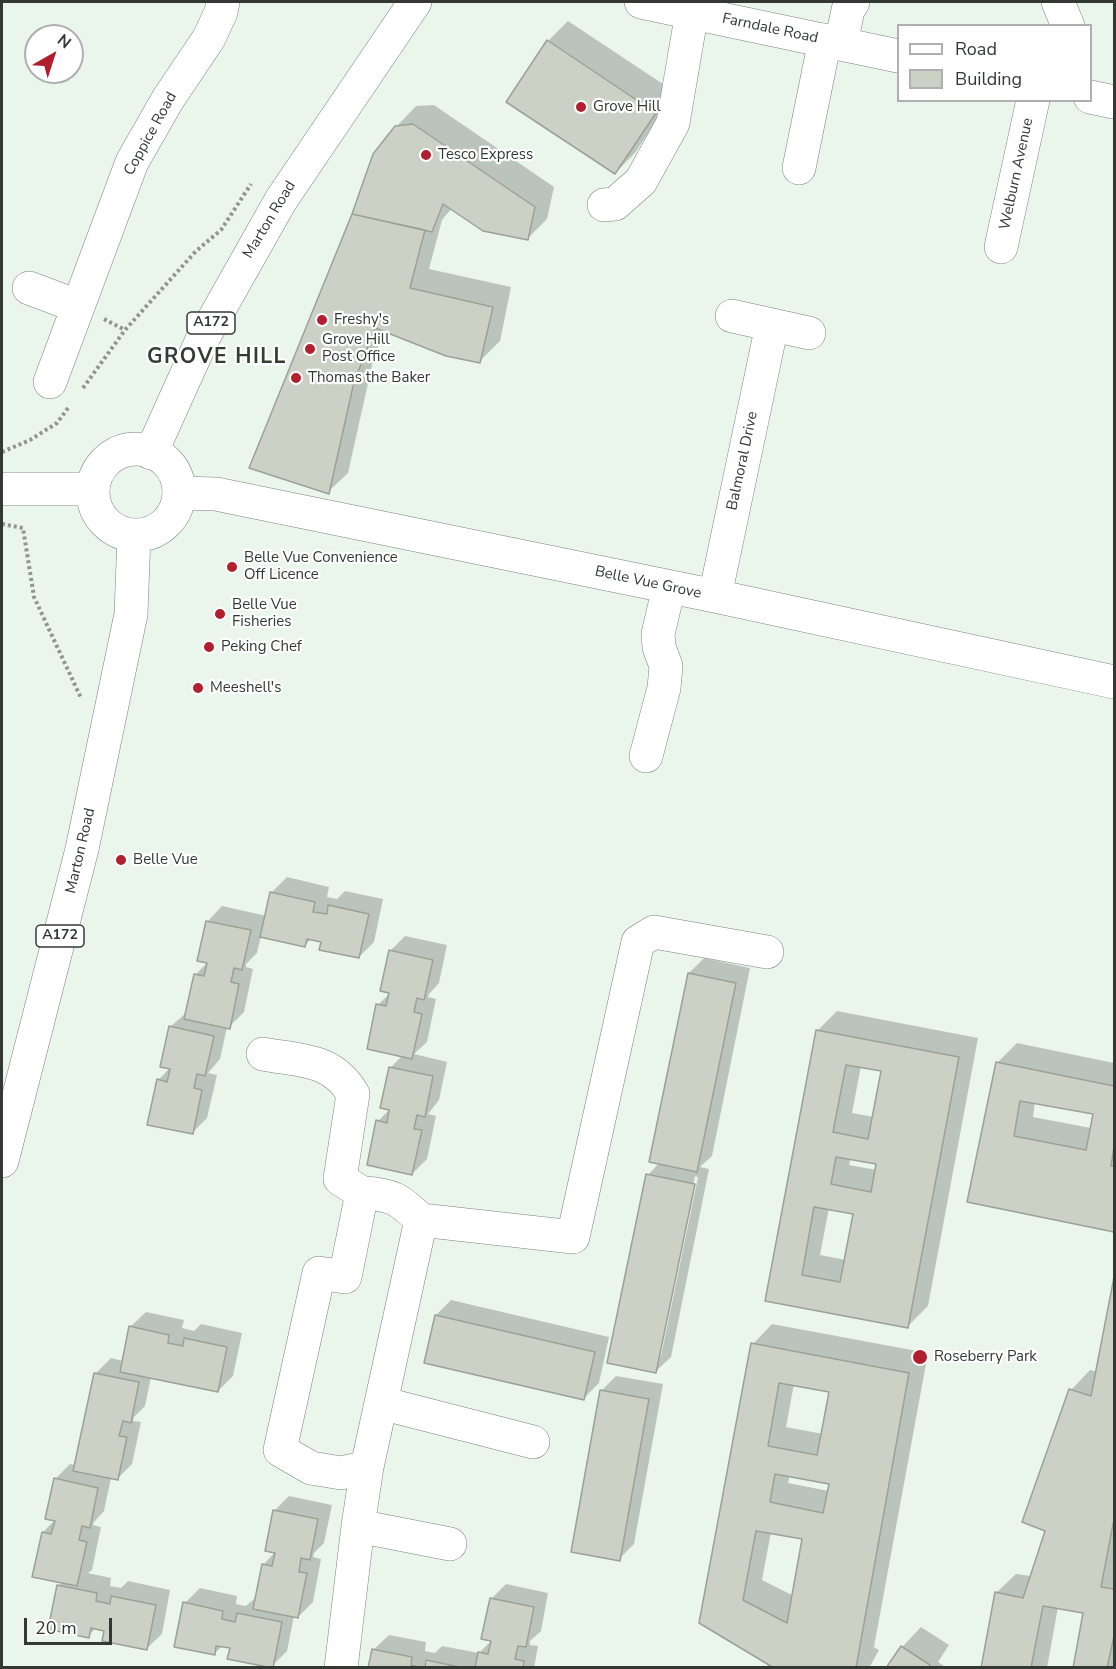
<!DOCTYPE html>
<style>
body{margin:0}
#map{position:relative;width:1116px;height:1669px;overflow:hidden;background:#eaf6ec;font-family:"Nunito Sans",sans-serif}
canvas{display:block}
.frame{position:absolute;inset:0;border:3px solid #343835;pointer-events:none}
.legend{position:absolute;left:897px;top:24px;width:195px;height:78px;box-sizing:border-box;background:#fff;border:2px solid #aeafae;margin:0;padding:8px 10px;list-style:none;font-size:18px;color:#343835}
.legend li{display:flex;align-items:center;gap:12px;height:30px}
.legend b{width:30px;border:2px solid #aeafae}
.north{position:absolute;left:24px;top:24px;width:60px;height:60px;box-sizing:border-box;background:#fff;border:2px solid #aeafae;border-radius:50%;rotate:39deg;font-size:16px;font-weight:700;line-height:24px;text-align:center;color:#343835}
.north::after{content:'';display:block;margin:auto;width:21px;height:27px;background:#b22030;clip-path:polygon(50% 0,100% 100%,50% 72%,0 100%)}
.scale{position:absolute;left:24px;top:1618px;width:88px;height:27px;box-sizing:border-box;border:3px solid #343835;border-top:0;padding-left:8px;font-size:18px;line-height:21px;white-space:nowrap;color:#343835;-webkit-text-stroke:4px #fff;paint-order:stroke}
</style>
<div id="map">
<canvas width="1116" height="1669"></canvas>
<div class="frame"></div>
<ul class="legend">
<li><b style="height:8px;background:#fff"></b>Road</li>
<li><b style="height:16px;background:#cdd1c5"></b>Building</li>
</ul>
<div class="north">N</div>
<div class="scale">20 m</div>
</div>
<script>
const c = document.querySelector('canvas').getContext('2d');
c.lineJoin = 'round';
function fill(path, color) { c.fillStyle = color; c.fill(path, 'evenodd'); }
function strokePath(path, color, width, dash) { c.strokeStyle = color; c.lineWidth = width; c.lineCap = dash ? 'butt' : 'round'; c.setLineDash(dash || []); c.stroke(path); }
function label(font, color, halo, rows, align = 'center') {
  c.font = font + ' "Nunito Sans",sans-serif'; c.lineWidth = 4.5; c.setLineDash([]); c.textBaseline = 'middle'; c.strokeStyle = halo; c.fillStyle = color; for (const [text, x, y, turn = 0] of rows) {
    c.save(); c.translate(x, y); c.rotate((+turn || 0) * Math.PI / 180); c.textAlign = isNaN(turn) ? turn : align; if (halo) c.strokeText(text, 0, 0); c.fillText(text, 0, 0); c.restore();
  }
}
fill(new Path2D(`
 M568,21L675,92L635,153L615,173L548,41Z
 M434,105L554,187L547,219L527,239L452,208L442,220L429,269L511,287L500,341L480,361L385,330L373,361L348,473L328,492L396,127L416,106Z
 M287,877L329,887L327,897L337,899L345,891L383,899L374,942L359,957L323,940L312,938L305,945L261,936L257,953L246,964V967L253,969L244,1012L229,1027H227L220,1059L208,1073L217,1075L207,1118L192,1133L158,1080L171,1067L170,1027L187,1012L195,975L208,962L207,922L222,906L267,916L272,892Z
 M405,936L447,945L439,983L429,994L428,997L436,999L427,1042L414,1054L447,1062L439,1100L428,1114L436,1116L427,1159L412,1174L378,1121L391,1108L390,1068L403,1055L378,1005L391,992L390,951Z
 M704,958L750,968L712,1156L700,1167L709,1169L671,1357L655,1372L648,1175L659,1163L689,973ZM695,1176L698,1177L661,1356H658Z
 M837,1011L978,1038L928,1306L908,1326L767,1300L817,1031ZM861,1066L883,1070L874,1117L852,1113ZM851,1158L878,1163L877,1170L849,1165ZM829,1208L854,1213L846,1260L820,1255Z
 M1017,1043L1114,1063V1231L969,1201L998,1062ZM1035,1102L1094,1113L1091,1128L1033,1117Z
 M1114,1285V1668H1074L1085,1612L1058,1607L1047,1668H982L996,1593L1016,1574L1031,1576L1047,1530L1024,1522L1071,1390L1090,1370L1098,1372Z
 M451,1300L609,1337L599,1383L584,1398L436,1315Z
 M146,1312L184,1320L182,1328L194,1331L201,1324L242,1333L233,1376L218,1391L151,1377L145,1406L134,1417L133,1421L141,1422L132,1464L117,1479L111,1478L104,1511L94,1522L93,1525L101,1527L92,1570L88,1573L111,1578L110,1586L121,1588L128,1581L170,1590L162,1634L146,1649L106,1630L96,1628L88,1636L50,1628L59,1585L62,1582L43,1532L56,1519L55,1479L70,1464L76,1465L96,1373L111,1358L123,1361L130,1327Z
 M772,1324L928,1353L874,1647L879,1650L869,1668H777L700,1623L753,1344ZM794,1384L831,1391L823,1434L786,1427ZM790,1475L831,1483L829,1491L788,1483ZM771,1532L804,1538L794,1596L762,1580Z
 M616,1376L663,1384L634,1544L619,1559L601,1391Z
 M289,1496L332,1505L324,1543L314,1553L313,1557L321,1559L313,1602L298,1617L294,1616L287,1651L272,1666L231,1647L222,1646L214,1654L185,1603L200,1588L237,1596L236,1604L246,1606L254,1599H256L263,1565L276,1551L274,1511Z
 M506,1584L548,1593L541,1631L530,1641V1645L538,1646L534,1668H370L373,1650L389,1635L426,1642L425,1651L435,1653L442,1646L479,1653L492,1640L491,1599Z
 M921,1627L949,1645L938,1662L947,1668H888L902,1647Z`), '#0003');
const building = new Path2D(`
 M547,40L656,113L615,174L506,102Z
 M413,124L535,207L528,240L483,231L443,204L432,232L352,214L373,154L395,126Z
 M352,214L425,230L410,288L493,307L480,363L446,356L375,328L354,382L329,494L249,468Z
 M270,892L315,902L313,912L327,914L328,905L369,914L359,958L319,950L321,942L307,939L305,947L260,937Z
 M206,921L251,930L242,970L234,968L231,982L239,984L230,1029L184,1019L194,974L204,976L207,963L197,961Z
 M389,950L433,960L424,1000L417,998L414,1012L422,1014L412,1059L367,1049L376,1004L386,1006L389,993L380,991Z
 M688,973L736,983L697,1172L649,1162Z
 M169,1026L214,1036L205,1076L197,1074L194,1088L202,1090L193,1134L147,1125L157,1079L167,1082L170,1069L160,1067Z
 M816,1030L959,1057L908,1328L765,1301ZM846,1065L881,1071L868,1139L833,1132ZM836,1157L876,1164L871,1192L831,1184ZM814,1207L853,1214L840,1282L802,1275Z
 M996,1062L1114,1086V1147L1111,1166H1114V1232L967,1202ZM1020,1101L1093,1114L1086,1150L1014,1136Z
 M389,1067L433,1076L425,1117L417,1115L414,1129L422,1130L412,1175L367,1165L376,1120L387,1123L389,1110L380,1108Z
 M646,1174L695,1184L656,1373L607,1363Z
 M1114,1277V1519L1101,1587L1114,1589V1636L1107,1668H1073L1083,1613L1043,1606L1031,1668H981L995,1592L1023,1598L1045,1531L1022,1522L1069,1389L1091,1396Z
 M435,1315L595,1352L584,1400L424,1363Z
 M129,1326L169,1335L168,1343L183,1346L184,1338L227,1347L218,1392L120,1372Z
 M751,1343L909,1373L856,1668H774L699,1623ZM779,1383L829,1392L817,1455L768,1446ZM775,1474L829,1484L823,1513L770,1502ZM756,1531L802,1539L787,1623L743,1600Z
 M94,1373L139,1382L131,1423L123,1421L119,1436L127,1437L118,1480L73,1471Z
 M600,1390L649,1399L620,1561L571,1552Z
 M54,1478L98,1488L90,1528L82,1526L79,1540L87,1542L77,1586L32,1577L42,1532L51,1534L55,1521L45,1519Z
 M273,1510L318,1519L310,1560L301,1558L299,1572L307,1573L298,1618L253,1609L262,1564L272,1566L275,1553L265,1551Z
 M57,1585L97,1593L96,1601L110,1604L111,1596L156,1605L147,1650L102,1641L104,1631L91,1628L89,1638L48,1629Z
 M490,1598L534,1607L526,1647L518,1646L515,1659L524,1661L523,1668H475L478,1652L488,1654L491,1641L481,1639Z
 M183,1602L223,1611L222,1619L235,1622L237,1613L282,1622L273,1668L227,1659L230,1648L216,1646L215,1655L174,1647Z
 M901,1646L930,1665L929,1668H886Z
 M372,1649L412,1657L411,1665L421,1668H368Z
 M426,1660L464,1668H425Z`);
fill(building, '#cdd1c5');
strokePath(building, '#9ca195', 1.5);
const minor = new Path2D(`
 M641,2L898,56
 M1058,2L1068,26
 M841,44L848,10L853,2
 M1090,97L1114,102
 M799,168L825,40
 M604,205L615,204L641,181L673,123L692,12L696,2
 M1001,247L1033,100
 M29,288L77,306
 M732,316L809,333
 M50,382L132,162L168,99L209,38L221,12L223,2
 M2,489H93
 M179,493L216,494L715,596L1114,682
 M715,596L772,325
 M646,756L664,688L666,666L659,647L658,634L669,587
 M263,1054C300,1061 332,1058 353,1094L340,1179L362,1193
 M381,1403L533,1442
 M367,1467L341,1473L311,1468L280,1450L319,1273L345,1277L362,1193C393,1194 400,1200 421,1220
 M358,1526L450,1544
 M341,1668L358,1526L367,1467L421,1220L573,1237L638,942L654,932L767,952`);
const major = new Path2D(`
 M93 492a43 43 0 1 1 86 0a43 43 0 1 1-86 0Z
 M151,453L202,340L281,200L415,2
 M2,1161L82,849L131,614L134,535`);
strokePath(minor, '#79847b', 34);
strokePath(major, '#79847b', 34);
strokePath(new Path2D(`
 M104,319L125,330
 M83,388L125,330L196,251L221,230L251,184
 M2,452L30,440L57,423L68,408
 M2,524L23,528L34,597L81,698`), '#8e968f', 4, [3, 3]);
strokePath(minor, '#fff', 33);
strokePath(major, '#fff', 33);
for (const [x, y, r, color] of [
 [581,107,6,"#b22030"],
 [426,155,6,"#b22030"],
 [322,320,6,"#b22030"],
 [310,349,6,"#b22030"],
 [296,378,6,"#b22030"],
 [232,567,6,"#b22030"],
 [220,614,6,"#b22030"],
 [209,647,6,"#b22030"],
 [198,688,6,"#b22030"],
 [121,860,6,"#b22030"],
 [920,1357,8,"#b22030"]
]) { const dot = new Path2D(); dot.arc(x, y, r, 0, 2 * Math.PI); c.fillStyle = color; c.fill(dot); strokePath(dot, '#fff', 2); }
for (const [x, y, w] of [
 [211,323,48],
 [60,936,48]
]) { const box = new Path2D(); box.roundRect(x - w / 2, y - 11, w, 22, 4.5); c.fillStyle = '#fff'; c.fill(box); strokePath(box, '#343835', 1.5); }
label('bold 14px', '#343835', null, [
 ["A172",211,323],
 ["A172",60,936]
]);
label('15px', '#343835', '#fff', [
 ["Farndale Road",770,29,12],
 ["Coppice Road",151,134,-61],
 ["Welburn Avenue",1017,174,-78],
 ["Marton Road",270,220,-59],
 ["Balmoral Drive",743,461,-78],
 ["Belle Vue Grove",648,583,12],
 ["Marton Road",81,851,-77]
]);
label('15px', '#343835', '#fff', [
 ["Grove Hill",593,107],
 ["Tesco Express",438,155],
 ["Freshy's",334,320],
 ["Grove Hill",322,340],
 ["Post Office",322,357],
 ["Thomas the Baker",308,378],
 ["Belle Vue Convenience",244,558],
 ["Off Licence",244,575],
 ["Belle Vue",232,605],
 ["Fisheries",232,622],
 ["Peking Chef",221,647],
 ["Meeshell's",210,688],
 ["Belle Vue",133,860],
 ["Roseberry Park",934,1357]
], 'left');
c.letterSpacing = '1.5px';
label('bold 21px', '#333c35', '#fff', [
 ["GROVE HILL",217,358]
]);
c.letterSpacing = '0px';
</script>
